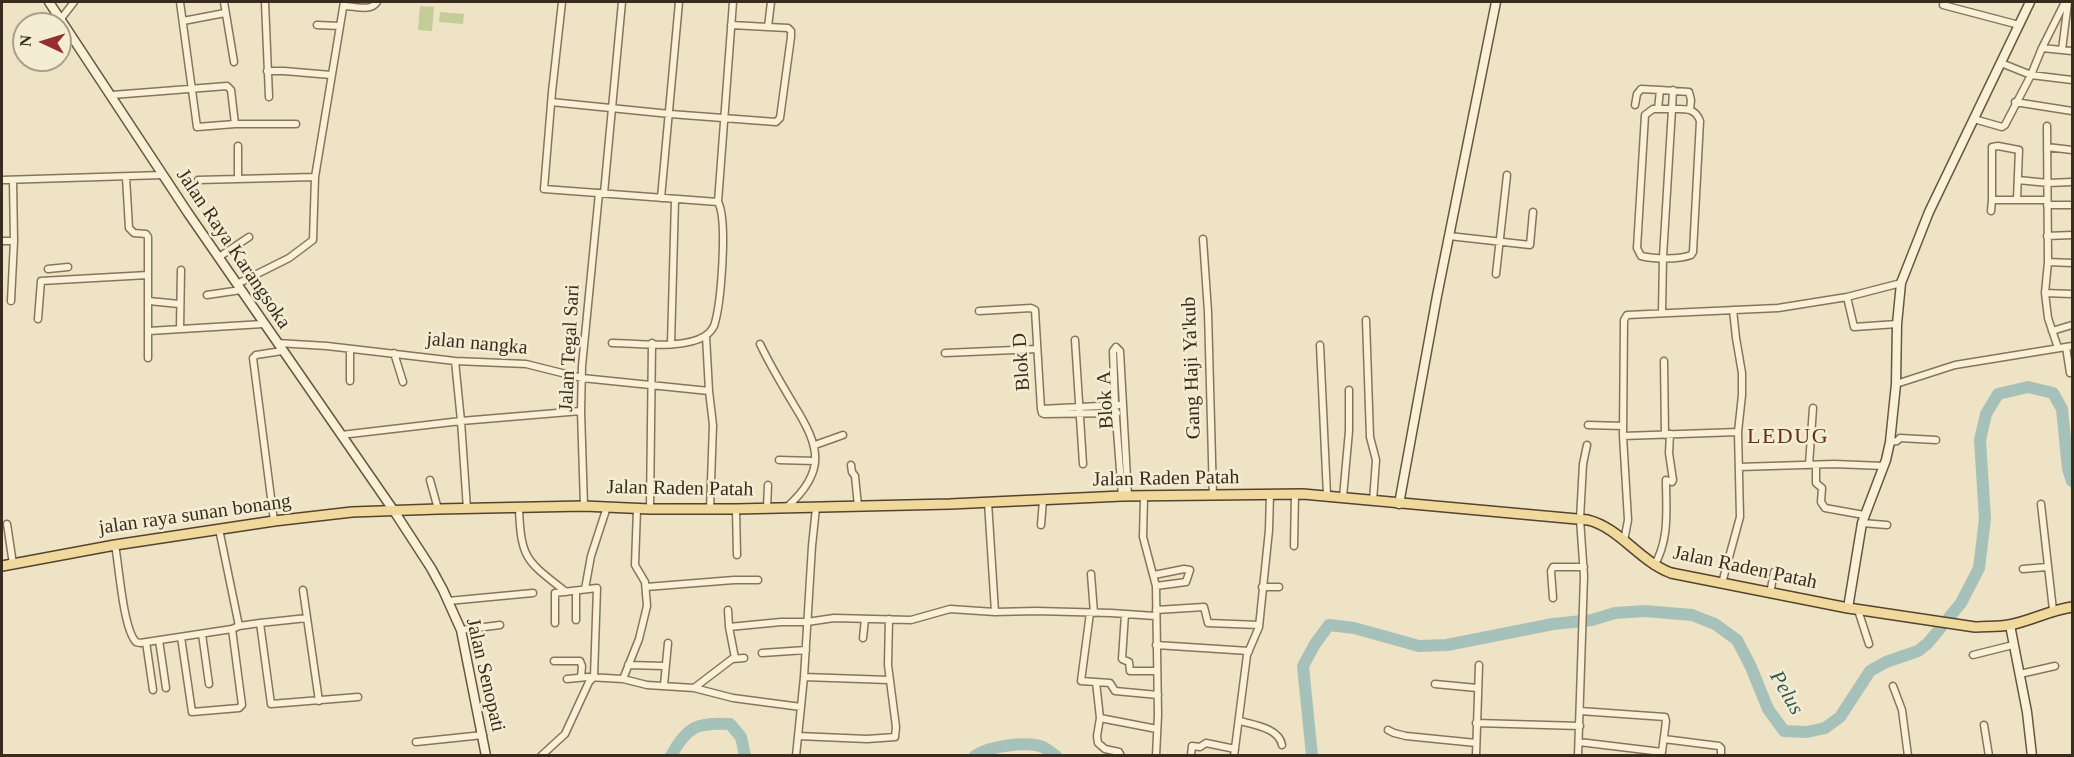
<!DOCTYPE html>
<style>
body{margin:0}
#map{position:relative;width:2074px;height:757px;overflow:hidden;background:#eee3c4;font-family:Georgia,serif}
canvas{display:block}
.frame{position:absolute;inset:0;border:3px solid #382c1e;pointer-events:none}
.north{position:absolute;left:12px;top:12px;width:60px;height:60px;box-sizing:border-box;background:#f5edd3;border:2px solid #a9a08b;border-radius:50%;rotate:274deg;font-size:16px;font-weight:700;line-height:24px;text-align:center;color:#382c1e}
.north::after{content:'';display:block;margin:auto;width:21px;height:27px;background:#962e2b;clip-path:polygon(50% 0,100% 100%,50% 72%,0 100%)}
</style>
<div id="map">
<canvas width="2074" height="757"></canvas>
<div class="frame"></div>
<div class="north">N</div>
</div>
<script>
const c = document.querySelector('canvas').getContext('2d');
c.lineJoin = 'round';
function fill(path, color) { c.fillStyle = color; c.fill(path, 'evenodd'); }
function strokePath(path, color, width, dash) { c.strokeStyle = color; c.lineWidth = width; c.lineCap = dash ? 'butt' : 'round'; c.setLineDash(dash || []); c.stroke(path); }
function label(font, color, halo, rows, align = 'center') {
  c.font = font + ' Georgia,serif'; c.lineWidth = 5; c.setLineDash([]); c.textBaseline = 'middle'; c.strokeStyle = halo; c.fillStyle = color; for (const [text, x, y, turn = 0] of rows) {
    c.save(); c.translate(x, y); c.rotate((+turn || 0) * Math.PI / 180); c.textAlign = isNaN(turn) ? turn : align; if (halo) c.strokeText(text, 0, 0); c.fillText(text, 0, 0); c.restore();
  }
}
fill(new Path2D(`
 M420,6L434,7L432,31L418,30Z
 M440,12L464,14L463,24L439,22Z`), '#c4cc98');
strokePath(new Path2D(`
 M671,756C687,726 698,722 730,724L741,737L745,756
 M975,756C989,746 1026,741 1043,747C1047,749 1052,753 1056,756
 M1312,756L1303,666L1315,644L1329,625L1354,628L1419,646L1447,645L1553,624L1592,620L1615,613L1645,611L1692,615L1715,624L1737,640L1751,667L1768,709L1784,731L1807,732L1825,728L1840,717L1870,671L1886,662L1918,651L1928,643L1961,603L1979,568L1985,519L1980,440L1986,414L1998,394L2028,387L2053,393L2062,409L2068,469L2072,481`), '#a6c1ba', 12);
const street = new Path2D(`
 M180,2L197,127L235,124H296
 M224,2L234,62
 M265,2L269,97
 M562,2L552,92L544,189L718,202
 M1943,5L2019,25
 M344,6C355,6 371,12 377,2
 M60,20L74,2
 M183,21L225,13
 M317,25L340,26
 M731,25L768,27
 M2042,48L2072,51
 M2062,50L2068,2
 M2001,63L2031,75L2072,80
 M267,71H284L331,75
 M1660,90L1689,92L1691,100L1690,110
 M112,95L227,86L231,90L235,124
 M551,102L670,114L776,122L780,118L791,37V31L788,28L768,27L771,2
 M2015,102L2072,111
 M1635,105L1637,94L1641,89L1660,90L1658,109
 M1974,119L2002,127L2005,125L2031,75L2042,48L2065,2
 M2047,126L2048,262L2045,293L2048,318L2058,348
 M238,146V178
 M2047,147L2072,150
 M126,177L129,228L134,233L146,234L148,237V358
 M2,180L163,175
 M198,180L315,177
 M2018,180L2048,183L2072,182
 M604,193L622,2
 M661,198L679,2
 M2017,199L2019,150L1998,146L1992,147V200H2047
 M2047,205H2072
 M1991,211L1992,200
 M1449,236L1530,245L1533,212
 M2047,236L2072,235
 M1203,239L1208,312L1213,496
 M2,241H14
 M219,257L249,237
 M2048,262L2072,263
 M48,269L68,267
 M1496,274L1507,175
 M237,284L289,258L313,240L315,177L344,2
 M2045,293L2072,294
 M207,295L241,290
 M1847,297L1854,327L1897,324
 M11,301L14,241L13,181
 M149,301L179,304
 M979,311L1031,308L1035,310L1041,409
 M1662,313L1663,257L1672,109C1684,109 1695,107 1700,121L1693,252L1691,255C1678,260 1654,259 1641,256L1637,248L1645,115L1653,109H1672L1673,90
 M38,319L41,281L148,275
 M1366,320L1370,437L1376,460L1373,501
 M180,329L181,270
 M149,331L263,324
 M2052,331L2072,325
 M706,336L709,391L713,425L710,510
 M1075,340L1083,464
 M277,343L327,346L455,361L526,364L582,378L709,391
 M612,343C637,343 683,350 705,336C708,334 712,330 714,326C721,305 728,220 718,202L733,2
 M671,344L675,200
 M760,344C770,365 782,385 794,405C820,447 827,471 787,507
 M1320,345L1327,495
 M2066,347L2070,373
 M350,349V381
 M394,353L403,382
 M945,353L1037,349
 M455,361L461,421L467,509
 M1664,361L1665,435
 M1896,384L1955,365L2072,346
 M1041,409L1042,413L1044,414L1117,413
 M1041,409L1119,405
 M1588,425L1623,426
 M341,435L461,421L581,411
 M1623,436L1738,432
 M1890,442L1897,441L1900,438L1936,440
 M815,445L843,435
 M779,460L815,461
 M851,465L852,472L855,476L858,506
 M1809,465L1813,408
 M1816,465V483L1822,488L1821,502L1825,508L1864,515
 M1739,467L1834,464L1884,466
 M430,480L438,509
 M1122,496L1115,405L1113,351L1116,347L1120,351L1128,496
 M1144,497L1143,537L1156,586L1158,715L1156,756
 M1343,497L1349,431V390
 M988,502L995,612
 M2041,504L2053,610
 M584,506L581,411L582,366L599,193
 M767,508L768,485
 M519,509C521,560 527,561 566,592
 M650,509L652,343
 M736,509L737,555
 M274,521L253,358L256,355L282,351
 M1862,523L1887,525
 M7,524L13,564
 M1041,525L1043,500
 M1624,541L1628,520L1623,436L1624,320L1627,315L1778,308L1847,297L1901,283
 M115,545C119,565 123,629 136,642L140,643L232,629L239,626L219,529
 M1294,546L1295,494
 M1654,566C1670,539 1666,509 1666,480L1672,482L1673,480L1669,453L1670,434
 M2023,569L2047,567
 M1091,574L1094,613
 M1154,575L1184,569L1190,570L1186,582L1156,586
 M1722,583L1740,517L1738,432L1742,395V373L1736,338L1733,310
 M646,587L734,580H758
 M1262,587H1279
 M585,589L591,556L607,507
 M303,590L319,701
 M576,592V620
 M1770,594L1774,572
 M1553,598L1551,571L1553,567H1584
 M448,601L533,593
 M728,610L729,627
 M1156,610L1204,607L1208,623L1259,625
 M1858,610L1869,644
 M1090,613L1081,681L1110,683L1115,691L1158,695
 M1125,614L1122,659L1129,662L1130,671H1157
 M260,623L307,618
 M239,626L260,623L271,704L358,697
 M461,630L500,625
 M202,634L209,684
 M181,637L192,712L239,708L242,705L232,629
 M863,638L865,619
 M159,640L166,688
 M146,642L153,690
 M1156,645L1249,651
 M762,653L806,650
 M1973,655L2013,645
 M735,658L729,627L781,622H807L834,618L911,620L950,609L995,612L1036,611L1111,613L1155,616
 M554,661H580L582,666L581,677
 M628,665L664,666
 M2020,674L2055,666
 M804,677L889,680
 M567,679L588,677L623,679L647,685L694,688L733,698L801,707
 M623,679L639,639L647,606L645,582L635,565L637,509
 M1096,682L1100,718L1097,736L1098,743L1105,749L1119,752L1121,756
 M1435,684L1477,688
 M664,685L668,643
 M1893,686L1902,710L1908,756
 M694,688L732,659L744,658
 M1580,711L1665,717L1666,721L1662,752
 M1100,718L1157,729
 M1240,721C1254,725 1279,728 1282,745
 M1476,723L1580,726
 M1984,725L1989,756
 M1388,730L1394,733L1406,736L1476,743
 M798,736L867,739L895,737L896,727L888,665L889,619
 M1664,739L1719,746L1721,748V756
 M416,742L483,735
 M1579,742L1662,752L1661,755
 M1191,755L1192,746L1200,747L1206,743L1235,749
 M541,756L565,734L589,682L594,677L597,588L555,593V623
 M796,756L804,677L812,546L816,508
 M1234,756L1247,655L1259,627L1269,530L1270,494
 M1476,756L1479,665
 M1578,756L1584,576L1580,519L1583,464L1587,445`);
const secondary = new Path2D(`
 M49,2L188,213L394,511L431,568L443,590L461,630L486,756
 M1399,504L1437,296L1496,2
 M1848,608L1862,523L1886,460L1890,442L1896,384L1897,324L1901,283L1929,212L2030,2
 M2010,625L2027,712L2032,756`);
const primary = new Path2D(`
 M2,566L115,545L274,521L352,512L438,509L584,506L650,509H736L950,504L1122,496L1303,494L1588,520C1620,528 1639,561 1671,573L1848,608L1975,627C1986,626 1998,627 2009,625C2031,621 2050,610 2072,607`);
strokePath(street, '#88745b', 9);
strokePath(secondary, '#6a553e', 11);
strokePath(primary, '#56422f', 12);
strokePath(street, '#f8f0d7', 6);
strokePath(secondary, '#f8f0d7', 8);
strokePath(primary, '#f0d99c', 9);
label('20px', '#382c1e', '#f5edd3', [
 ["Jalan Raya Karangsoka",233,249,56],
 ["jalan nangka",477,344,5],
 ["Jalan Tegal Sari",570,348,-87],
 ["Blok D",1022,362,-94],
 ["Gang Haji Ya'kub",1192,368,-92],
 ["Blok A",1106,400,-93],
 ["Jalan Raden Patah",1166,479,-1],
 ["Jalan Raden Patah",680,489,1],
 ["jalan raya sunan bonang",195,515,-8],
 ["Jalan Raden Patah",1745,568,12],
 ["Jalan Senopati",485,675,77]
]);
label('italic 21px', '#2e5857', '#f5edd3', [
 ["Pelus",1786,693,60]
]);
c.letterSpacing = '1.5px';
label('22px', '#642f1e', '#f5edd3', [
 ["LEDUG",1788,437]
]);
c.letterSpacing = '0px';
</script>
